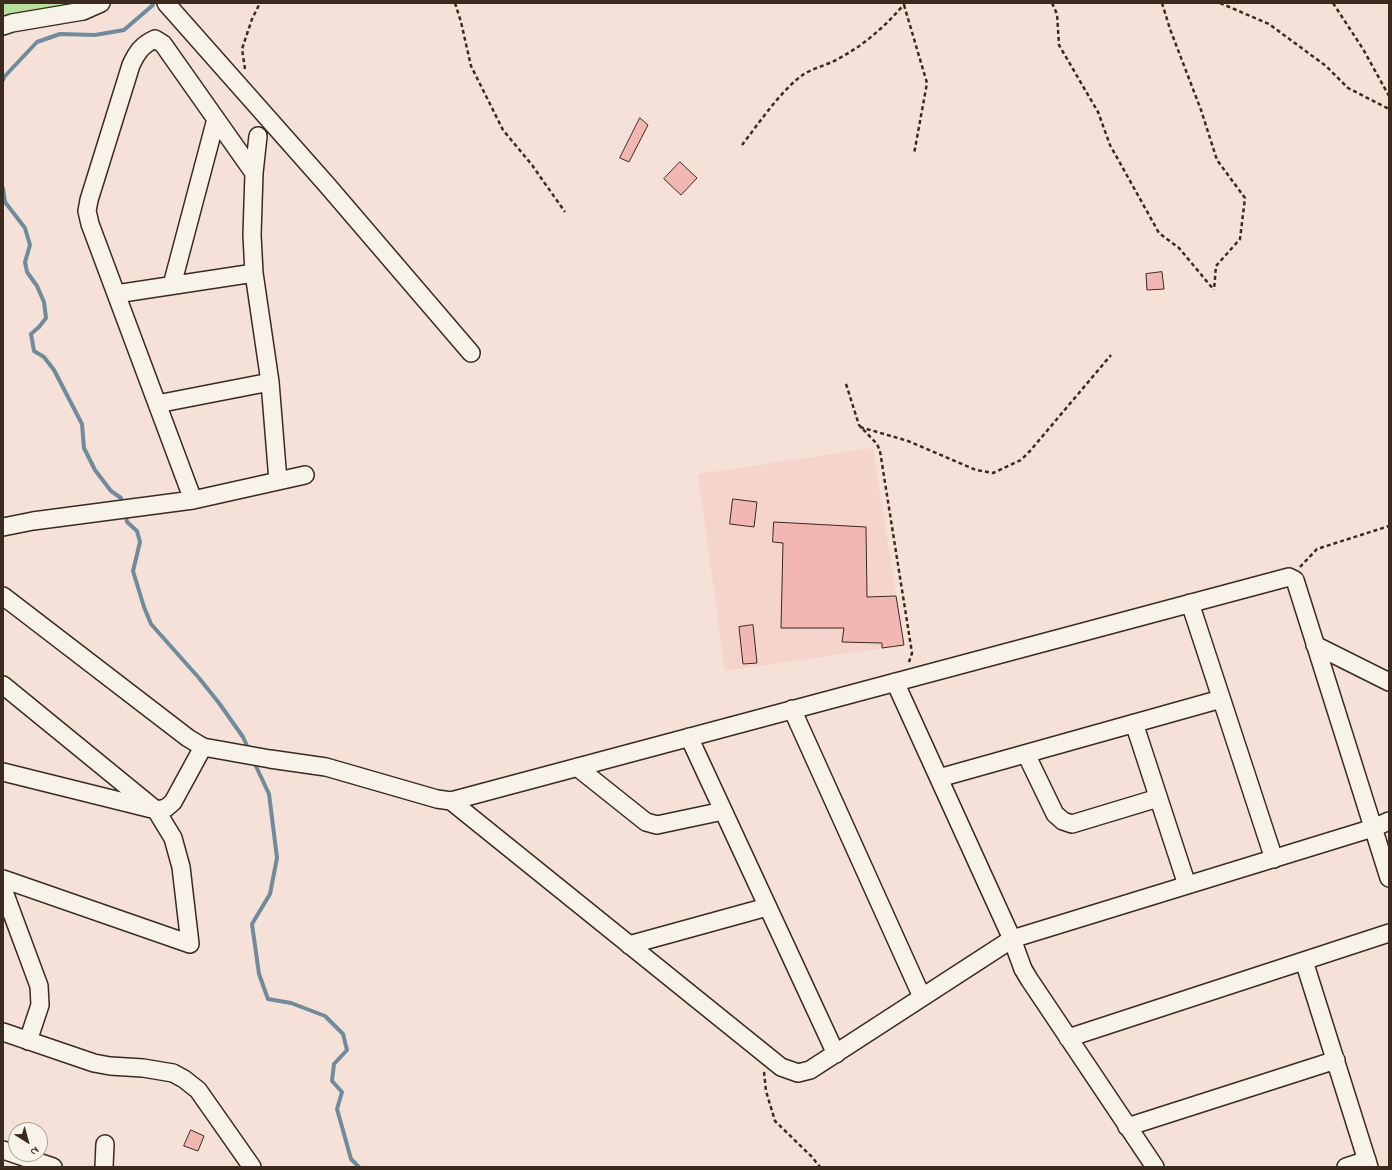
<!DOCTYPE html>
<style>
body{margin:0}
#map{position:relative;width:1392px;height:1170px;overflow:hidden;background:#f6e1d8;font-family:"Indie Flower",sans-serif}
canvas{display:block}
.frame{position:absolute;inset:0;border:4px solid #3b2a1e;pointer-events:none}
.north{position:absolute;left:8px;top:1122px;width:40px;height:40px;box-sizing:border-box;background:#f7f3e8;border:1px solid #aca397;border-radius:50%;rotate:143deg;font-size:11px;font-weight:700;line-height:16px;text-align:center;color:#3b2a1e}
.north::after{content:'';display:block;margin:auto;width:14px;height:18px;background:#3b2a1e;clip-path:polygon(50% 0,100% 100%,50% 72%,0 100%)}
</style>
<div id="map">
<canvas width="1392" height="1170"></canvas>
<div class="frame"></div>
<div class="north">N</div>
</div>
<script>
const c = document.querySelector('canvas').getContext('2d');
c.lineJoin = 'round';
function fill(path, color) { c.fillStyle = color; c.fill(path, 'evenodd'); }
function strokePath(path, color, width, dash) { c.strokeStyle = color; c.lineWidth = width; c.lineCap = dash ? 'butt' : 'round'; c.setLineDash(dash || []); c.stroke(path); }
fill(new Path2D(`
 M873,448L904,645L725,671L698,474Z`), '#f5d4cd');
fill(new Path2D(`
 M3,3H79L12,23L3,13Z`), '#b7df9c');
strokePath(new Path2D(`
 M3,80L4,77L37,42L60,34L95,35L124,30L153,5L152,3
 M3,188L5,202L25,228L30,245L25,262L27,272L37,286L44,302L46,318L39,327L31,334L34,351L44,357L54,370L82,424L84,448L95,470L111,491L121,498L123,506
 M125,512L127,522L137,531L140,542L133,571L144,607L151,624L199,678L219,703L243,737L249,750
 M254,762L269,794L277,858L270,894L252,924L259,974L268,999L291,1003L325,1016L343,1034L347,1050L334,1064L332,1081L342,1092L337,1109L351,1159L359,1167`), '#6f8b9c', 4);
const building = new Path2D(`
 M640,118L648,125L629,162L620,158Z
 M680,162L697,178L681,195L664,179Z
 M1162,272L1164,289L1147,290L1146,274Z
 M733,499L757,502L754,527L730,524Z
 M774,522L866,527L867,597L896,596L904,645L882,648V643L842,642L844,628H781L783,543L773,542Z
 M753,625L757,663L743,664L739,627Z
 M191,1130L204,1136L198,1151L184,1146Z`);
fill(building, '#f2b7b2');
strokePath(building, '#3b2a1e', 1);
const minor = new Path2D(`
 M166,3L327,185L471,353
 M3,26L12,23L83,11L101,3
 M258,136L254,173L252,235L254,273L270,382L278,481
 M172,285L216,119
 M116,294L254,273
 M157,404L270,382
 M193,500L90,224L87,211L89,200L131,65C137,52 142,45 155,39L163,44L254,173
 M3,527L33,521L193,500L305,475
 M3,596L188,738L203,747L270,759L326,767L437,799L451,801L1289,577L1295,580L1389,878
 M1190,603L1274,859
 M1315,645L1389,682
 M895,682L1012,939L1023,969L1029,979L1155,1167
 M3,685L156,810L173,838L181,867L190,944L3,879
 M792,709L922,997
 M1134,723L1187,885
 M689,737L836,1054
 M1026,754L1055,814L1063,821L1072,824L1158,798
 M577,767L646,822L657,825L723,811
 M3,772L156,810L166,808L173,802L203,747
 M939,778L1221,699
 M451,801L781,1067L798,1073L810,1070L1012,939L1373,828L1389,821
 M3,889L39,986L40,1005L28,1041
 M629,945L767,907
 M1304,961L1369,1167
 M3,1032L94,1063L110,1066L143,1068L173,1073L184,1079L198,1090L252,1167
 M1068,1038L1389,933
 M1127,1127L1336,1060
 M3,1150L53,1167
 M104,1167L105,1144
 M1346,1167L1367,1160`);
strokePath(minor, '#3b2a1e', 20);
strokePath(new Path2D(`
 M455,3L461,22L471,66L503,130L532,165L565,212
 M1052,3L1057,14L1059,45L1098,112L1110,145L1159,233L1179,248L1214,290
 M1162,3L1170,29L1201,110L1217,160L1245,198L1240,239L1216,266L1214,290
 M1220,3L1269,24L1326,66L1348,88L1389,109
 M1333,3L1363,49L1389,96
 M904,5L927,83L914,154
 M245,69L242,49L252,19L260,3
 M742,145C759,123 782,89 804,74C814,68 827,65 838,59C864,45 886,26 905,3
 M846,384L859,425L877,444L880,451L912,653L908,665
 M860,427L908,441L976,470L993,473L1021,460L1030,451L1111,355
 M1300,567L1317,549L1389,526
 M764,1072L766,1091L775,1121L812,1157L820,1167`), '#3b2a1e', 2.5, [4, 3]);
strokePath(minor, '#f7f3e8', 17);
</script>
